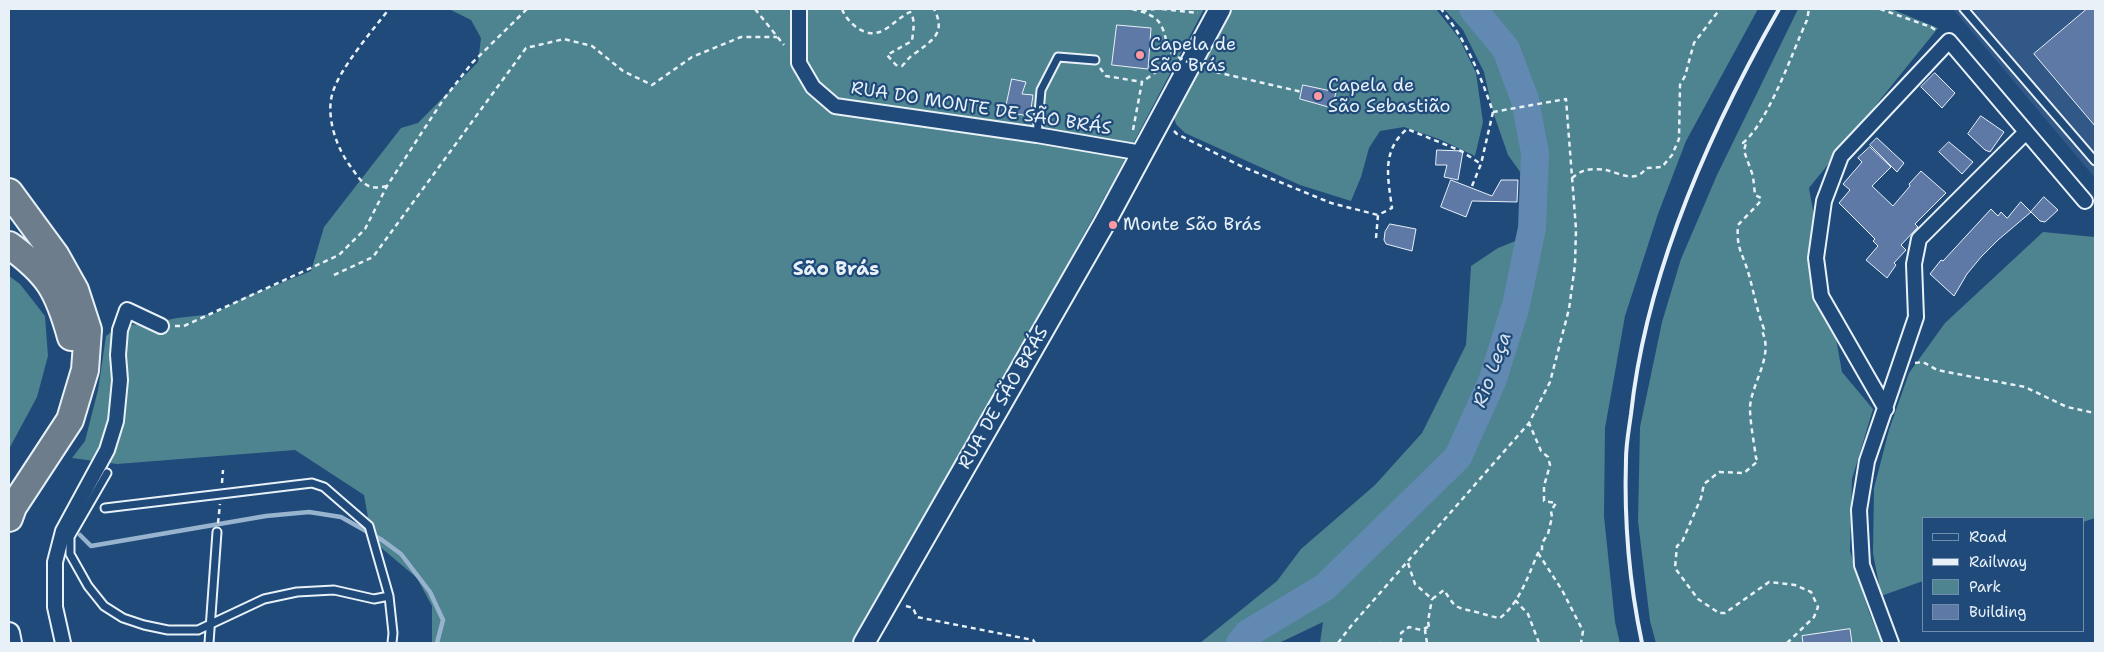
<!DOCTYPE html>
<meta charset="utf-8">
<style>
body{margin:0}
#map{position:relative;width:2104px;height:652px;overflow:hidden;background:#1f4a7a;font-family:"Shantell Sans",sans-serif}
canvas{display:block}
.frame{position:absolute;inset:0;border:10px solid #e8f1f8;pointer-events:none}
.legend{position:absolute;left:1922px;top:517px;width:162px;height:115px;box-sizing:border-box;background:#1f4a7a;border:1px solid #6f8dac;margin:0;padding:6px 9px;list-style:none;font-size:15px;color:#e8f1f8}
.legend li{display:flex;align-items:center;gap:10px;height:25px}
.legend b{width:25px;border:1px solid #6f8dac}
</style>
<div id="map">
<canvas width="2104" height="652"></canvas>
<div class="frame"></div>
<ul class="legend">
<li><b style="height:6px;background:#1f4a7a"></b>Road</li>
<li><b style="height:6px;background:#e8f1f8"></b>Railway</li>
<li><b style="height:14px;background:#4e8390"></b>Park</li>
<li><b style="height:14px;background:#5f79a6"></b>Building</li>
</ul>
</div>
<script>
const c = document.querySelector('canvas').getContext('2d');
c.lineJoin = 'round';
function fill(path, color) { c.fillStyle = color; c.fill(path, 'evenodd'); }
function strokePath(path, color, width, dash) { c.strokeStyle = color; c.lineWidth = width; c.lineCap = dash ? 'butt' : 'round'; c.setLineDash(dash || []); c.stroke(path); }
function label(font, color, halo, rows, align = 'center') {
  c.font = font + ' "Shantell Sans",sans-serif'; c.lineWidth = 4.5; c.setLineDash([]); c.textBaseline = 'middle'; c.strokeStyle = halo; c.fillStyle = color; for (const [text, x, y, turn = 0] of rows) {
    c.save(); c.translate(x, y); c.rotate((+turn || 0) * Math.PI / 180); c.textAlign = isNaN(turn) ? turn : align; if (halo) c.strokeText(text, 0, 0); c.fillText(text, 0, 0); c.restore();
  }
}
fill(new Path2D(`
 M1953,9H2095V178Z`), '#325887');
fill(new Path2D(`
 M449,9H1204L1115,178L858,643H432V606L417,578L372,540L364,495L295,450L117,464L72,458L85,441L98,390L106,336L121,325L149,324L177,318L213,314L243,298L311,271L324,227L401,128L418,123L478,62L481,38L471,20Z
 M1228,9H1436L1459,38L1476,73L1483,122L1475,156L1439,139L1404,127L1380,131L1369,148L1361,177L1351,201L1300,185L1185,133L1176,124L1173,114L1192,83Z
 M1444,9H1758L1686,141L1658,214L1625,316L1605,428L1604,516L1615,622L1620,643H1320L1323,622L1279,643H1200L1277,581L1301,549L1375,485L1422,433L1466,345L1471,266L1498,248L1518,240L1523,176L1508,155L1493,112L1484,72L1463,30Z
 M1798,9H1891L1938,28L1809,188L1842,372L1873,409L1852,479L1850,551L1869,612L1882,643H1656L1650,621L1638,521L1640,427L1662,322L1681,259L1717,175Z
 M2043,232L2095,237V518L2083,522V518H1923V581L1881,596L1873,553L1874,488L1889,430L1909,373L1945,323Z
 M9,276L20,284L45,316L48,356L37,397L9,449Z`), '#4e8390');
strokePath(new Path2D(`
 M80,535L91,546L266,516L309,512L341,517L382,540L401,554L430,592L443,620L437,643`), '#97b3cd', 4.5);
strokePath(new Path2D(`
 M1240,643L1247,634L1325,587L1458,457L1493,379L1516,305L1532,228L1535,153L1525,100L1506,49L1473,9`), '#6189b1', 28);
const building = new Path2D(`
 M2087,9H2095V126L2034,54Z
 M1117,25L1151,28L1148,69L1112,65Z
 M1935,73L1955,93L1942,108L1921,87Z
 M1012,79L1026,82L1022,94L1033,95L1030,116L1005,112Z
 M1303,85L1336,92L1332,108L1300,99Z
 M1981,116L2004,132L1990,152L1985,150L1968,134Z
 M1877,138L1904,163L1897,172L1870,145Z
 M1949,142L1973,162L1962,174L1939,152Z
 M1870,147L1891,167L1872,186L1893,206L1910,186L1909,184L1921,171L1946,193L1915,224L1918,227L1901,245L1906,250L1894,263L1896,265L1887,278L1866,260L1878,246L1873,241L1875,239L1839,203L1850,190L1843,184L1862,162L1858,158Z
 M1437,150L1463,151L1458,180L1444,177L1447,165H1436Z
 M1451,180L1492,196L1501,180H1518L1517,202L1472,201L1466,217L1441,207Z
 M2044,197L2058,210L2045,222L2040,221L2031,212Z
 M2021,202L2031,212L1998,240L1981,257L1967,274L1954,296L1930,274L1941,260L1943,261L1991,209L1998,216L2001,212L2007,218Z
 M1390,224L1416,229L1412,251L1386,244L1384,240L1385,232Z
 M1850,629L1852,643H1803L1802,636Z`);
fill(building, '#5f79a6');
strokePath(building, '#e8f1f8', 1);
const service = new Path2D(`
 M1964,9L2095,161
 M1037,135L1041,90L1058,57L1095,60
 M107,473L70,537V554L88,586L104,606L123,618L144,625L168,630H198L264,599L297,592L334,590L374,599L389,596
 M105,508L312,483L324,487L369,526L389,596L393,633L392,643
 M209,643L217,532`);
const minor = new Path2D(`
 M799,9V63L813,87L835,106L1037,135L1142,153
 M1886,409L1821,296L1816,258L1824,201L1841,156L1949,41L2085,201
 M63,643L55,607V562L63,531L107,450L116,421L120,380L118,355L120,330L127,310L161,326
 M1891,643L1862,565L1859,510L1867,461L1916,317L1914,264L1919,239L2026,132`);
const secondary = new Path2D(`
 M9,633L11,643
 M864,643L1104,224L1220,9`);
const motorway = new Path2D(`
 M9,192L56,256L75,290L88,330L85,370L70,420L13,507L9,518
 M9,245C49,274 58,290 71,337`);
strokePath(service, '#e8f1f8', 11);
strokePath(minor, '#e8f1f8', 18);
strokePath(secondary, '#e8f1f8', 24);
strokePath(motorway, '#e8f1f8', 30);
strokePath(new Path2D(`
 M755,9L784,45
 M842,9C845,17 850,22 856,27C880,44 890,22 910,12C916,20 913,31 912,41L887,55L896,65L902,66C906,62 909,57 914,54C931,41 947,34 934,9
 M1132,9C1140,11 1148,13 1155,18C1168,28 1164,50 1175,56
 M1162,9L1198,13
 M1880,9L1931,27L1938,32
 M1142,11L1155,9
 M1100,68L1106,76L1142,82
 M1207,70L1302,92
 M1133,130L1142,82L1159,70L1170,53
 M1174,131L1177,134L1243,167L1331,203L1378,215
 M1572,178C1576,175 1581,171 1586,170C1591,169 1600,169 1606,170C1619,173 1636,184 1646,168L1662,167L1672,155L1679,139L1680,85L1685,76L1694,43L1720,9
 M387,186C367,191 362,183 351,167C337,149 326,118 332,95C338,70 373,30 389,9
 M1472,186L1481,164L1493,112
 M1376,238L1378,215L1392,208C1388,178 1381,151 1407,129L1461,151L1481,164
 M334,275L373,257L526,48L564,39L592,46L623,71L652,85L692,57L741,37H777
 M175,326H184L339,255L365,229L387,186L443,100L472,63L527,9
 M1915,363L1923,362L1937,370L2025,387L2067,407L2095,413
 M222,483L223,470
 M218,523L220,504
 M1538,553L1562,590L1583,631L1581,643
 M1408,563L1415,584L1432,599L1444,590C1456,609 1455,607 1476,612C1484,614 1492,617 1500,618C1520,602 1528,576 1538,553L1542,551V543L1548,534L1552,517L1551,511L1556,503L1544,501V486L1550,465L1548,457L1541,451L1529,423
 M1515,600L1528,614L1539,643
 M906,606L913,608L917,617L1033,640L1035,643
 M1338,643L1351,626L1529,423L1550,382L1569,309L1575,265L1576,229L1566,99L1493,112C1480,74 1466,40 1441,9
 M1380,643H1381
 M1400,643L1402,637L1401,633L1409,627L1421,630L1428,627
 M1427,643L1425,631L1429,627L1428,621L1432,599
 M1787,643L1814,617L1818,607L1811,592L1795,585L1769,582L1725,613H1719L1698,599L1675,568L1677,546L1682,542L1701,498L1704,484L1719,472L1744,473L1758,461L1756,458C1754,442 1750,423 1750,407C1752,382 1774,356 1762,331L1764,329C1757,311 1754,293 1749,275C1743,253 1736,250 1738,225L1759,203L1761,198L1755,195L1753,176L1744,151L1746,143H1743C1769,121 1792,53 1807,20L1809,9`), '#e8f1f8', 2.5, [5, 4]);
strokePath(service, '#1f4a7a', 7);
strokePath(minor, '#1f4a7a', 14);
strokePath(secondary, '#1f4a7a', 20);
strokePath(motorway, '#6d7d8c', 26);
strokePath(new Path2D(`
 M1642,643C1629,582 1624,521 1626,459C1626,444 1629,429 1631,414C1646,274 1710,130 1779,9`), '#e8f1f8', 4);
strokePath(new Path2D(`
 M1178,57L1201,69`), '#e8f1f8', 2.5, [5, 4]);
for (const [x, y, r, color] of [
 [1140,55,5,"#ff9aa2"],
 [1318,96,5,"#ff9aa2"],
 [1113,225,5,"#ff9aa2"]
]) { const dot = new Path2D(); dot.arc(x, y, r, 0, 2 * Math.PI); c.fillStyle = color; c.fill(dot); strokePath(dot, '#1f4a7a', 2); }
label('18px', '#e8f1f8', '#1f4a7a', [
 ["Capela de",1150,45],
 ["São Brás",1150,66],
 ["Capela de",1328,86],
 ["São Sebastião",1328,107],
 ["Monte São Brás",1123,225]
], 'left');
label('18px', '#e8f1f8', '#1f4a7a', [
 ["RUA DO MONTE DE SÃO BRÁS",981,109,9],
 ["RUA DE SÃO BRÁS",1004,398,-60]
]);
label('bold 19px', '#e8f1f8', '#1f4a7a', [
 ["São Brás",836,270]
]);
label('italic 19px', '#d4e1ed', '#1f4a7a', [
 ["Rio Leça",1493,370,-70]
]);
</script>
